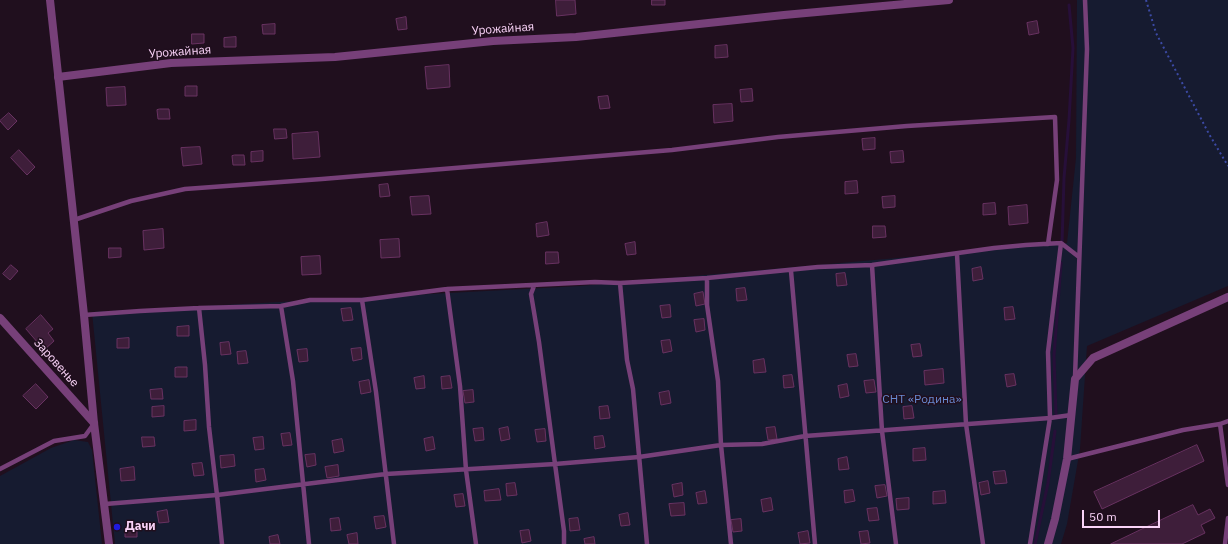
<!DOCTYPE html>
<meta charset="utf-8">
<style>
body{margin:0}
#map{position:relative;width:1228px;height:544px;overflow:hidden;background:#200f1e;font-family:"IBM Plex Sans",sans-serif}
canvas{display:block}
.scale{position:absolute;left:1082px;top:510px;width:78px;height:18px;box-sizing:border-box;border:2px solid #fad3f8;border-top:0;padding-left:5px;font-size:12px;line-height:14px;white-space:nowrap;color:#fad3f8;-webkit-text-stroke:3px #200f1e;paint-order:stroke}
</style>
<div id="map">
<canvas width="1228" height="544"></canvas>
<div class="scale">50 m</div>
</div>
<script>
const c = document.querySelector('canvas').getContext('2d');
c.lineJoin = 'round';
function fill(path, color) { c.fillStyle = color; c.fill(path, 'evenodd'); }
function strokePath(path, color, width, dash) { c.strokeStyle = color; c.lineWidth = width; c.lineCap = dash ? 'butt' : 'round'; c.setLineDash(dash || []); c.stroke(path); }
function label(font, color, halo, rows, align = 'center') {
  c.font = font + ' "IBM Plex Sans",sans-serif'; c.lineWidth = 3; c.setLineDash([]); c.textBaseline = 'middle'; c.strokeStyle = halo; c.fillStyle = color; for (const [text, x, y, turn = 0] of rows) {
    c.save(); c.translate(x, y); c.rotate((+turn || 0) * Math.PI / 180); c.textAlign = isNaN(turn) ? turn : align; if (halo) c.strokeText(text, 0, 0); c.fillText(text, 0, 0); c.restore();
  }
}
fill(new Path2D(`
 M1077,0H1228V286L1087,346L1080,449L1067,524L1061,544H115L92,312L580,286L1067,243L1076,158Z
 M74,440L88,442L92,450L102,544H0V476L51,448Z`), '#161b30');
strokePath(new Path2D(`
 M1062,244L1064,178L1069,120L1073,48L1069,5
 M1056,414L1054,356L1061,263
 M1035,544L1048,483L1055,431`), '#270f39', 3);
const building = new Path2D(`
 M556,0H575L576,14L557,16Z
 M652,0H665V5H652Z
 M406,17L407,29L398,30L396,19Z
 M1037,21L1039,33L1029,35L1027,23Z
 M275,24V34H263L262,25Z
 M192,34H204V43L192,44Z
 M236,37V47H224V38Z
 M727,45L728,57L715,58V46Z
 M449,65L450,87L427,89L425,67Z
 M187,86H197V96H185V87Z
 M125,87L126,105L107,106L106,88Z
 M752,89L753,101L741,102L740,90Z
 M608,96L610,108L600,109L598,97Z
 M732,104L733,121L714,123L713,105Z
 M160,109H169L170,119H158L157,110Z
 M9,113L17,121L8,130L0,121Z
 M274,129H286L287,138L275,139Z
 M318,132L320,157L293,159L292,134Z
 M875,138V149L863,150L862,139Z
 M200,147L202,164L183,166L181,148Z
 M19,150L35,167L27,175L11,158Z
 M263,151V161L251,162V152Z
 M903,151L904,162L891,163L890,152Z
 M235,155H244L245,165H233L232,156Z
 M857,181L858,193L845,194V182Z
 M388,184L390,196L380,197L379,185Z
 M429,196L431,214L412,215L410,197Z
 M895,196V207L883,208L882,197Z
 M995,203L996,214L983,215V204Z
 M1027,205L1028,223L1009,225L1008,207Z
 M547,222L549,235L537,237L536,224Z
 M873,226H885L886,237L873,238Z
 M163,229L164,248L144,250L143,231Z
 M399,239L400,257L381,258L380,240Z
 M635,242L636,254L627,255L625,244Z
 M109,248H121V257L109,258Z
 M546,252H558L559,263L546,264Z
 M320,256L321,274L302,275L301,257Z
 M11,265L18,271L10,280L3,274Z
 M981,267L983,279L973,281L972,269Z
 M845,273L847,285L837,286L836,274Z
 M745,288L747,300L737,301L736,289Z
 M703,292L705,304L696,306L694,294Z
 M670,305L671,317L662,318L660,306Z
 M1013,307L1015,319L1005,320L1004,308Z
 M351,308L353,320L343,321L341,309Z
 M41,315L53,329L48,333L54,341L44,350L26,329Z
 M704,319L705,330L696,332L694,320Z
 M189,326V336H177V327Z
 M129,338V348H117V339Z
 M670,340L672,351L663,353L661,341Z
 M229,342L231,354L221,355L220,343Z
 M920,344L922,356L913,357L911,345Z
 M361,348L362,359L353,361L351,349Z
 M307,349L308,361L299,362L297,350Z
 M246,351L248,363L238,364L237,352Z
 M856,354L858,366L849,367L847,355Z
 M764,359L766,372L754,373L753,361Z
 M178,367H187V377H175V368Z
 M943,369L944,383L925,385L924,371Z
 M1014,374L1016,385L1007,387L1005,375Z
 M792,375L794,387L784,388L783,376Z
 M424,376L425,388L416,389L414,378Z
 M450,376L452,388L442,389L441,377Z
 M369,380L371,392L361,394L359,382Z
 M874,380L876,392L866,393L864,381Z
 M36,384L48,397L36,409L23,396Z
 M847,384L849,396L840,398L838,386Z
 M162,389L163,399H151L150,390Z
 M473,390L474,402L465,403L463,391Z
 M669,391L671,403L661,405L659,393Z
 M164,406V416L152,417V407Z
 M608,406L610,418L600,419L599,407Z
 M912,406L914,418L904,419L903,407Z
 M196,420V430L184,431V421Z
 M508,427L510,439L501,441L499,429Z
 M775,427L777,439L768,440L766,428Z
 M483,428L484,440L475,441L473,429Z
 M545,429L546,441L537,442L535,430Z
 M290,433L292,445L283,446L281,434Z
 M603,436L605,447L595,449L594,437Z
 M142,437H154L155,446L143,447Z
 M263,437L264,449L255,450L253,438Z
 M433,437L435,449L426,451L424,439Z
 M342,439L344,451L334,453L332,441Z
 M1197,445L1204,461L1102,509L1094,492Z
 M925,448L926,460L913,461V449Z
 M315,454L316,465L307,467L305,455Z
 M234,455L235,466L221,468L220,456Z
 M847,457L849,469L839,470L838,459Z
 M202,463L204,475L194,476L192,464Z
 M338,465L339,476L327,478L325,467Z
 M134,467L135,480L121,481L120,469Z
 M264,469L266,480L256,482L255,470Z
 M1005,471L1007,483L995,484L993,472Z
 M988,481L990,493L981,495L979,483Z
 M515,483L517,495L507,496L506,484Z
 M682,483L683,495L674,497L672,485Z
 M885,485L887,496L877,498L875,486Z
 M499,489L501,500L485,501L484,491Z
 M853,490L855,501L845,503L844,491Z
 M705,491L707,503L698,504L696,493Z
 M945,491L946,503L933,504V492Z
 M463,494L465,506L456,507L454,495Z
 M771,498L773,510L763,512L761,500Z
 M909,498V509L897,510L896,499Z
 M684,503L685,515L671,516L669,504Z
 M1193,505L1198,515L1210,509L1215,518L1201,525L1205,533L1182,544H1111Z
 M877,508L879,520L869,521L867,509Z
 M167,510L169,522L159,523L157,512Z
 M628,513L630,525L621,526L619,515Z
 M384,516L386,527L376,529L374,517Z
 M339,518L341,530L331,531L330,519Z
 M578,518L580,530L570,531L569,519Z
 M741,519L742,531L733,532L731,520Z
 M127,527H137V537H125V528Z
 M529,530L531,541L522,543L520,531Z
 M808,531L810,543L800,544L798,533Z
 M868,531L870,543L861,544L859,532Z
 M357,533L358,544H349L347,535Z
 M278,535L280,544H270L269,537Z
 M594,537L595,544H585L584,539Z`);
fill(building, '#3e1e3a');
strokePath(building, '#683261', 1);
strokePath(new Path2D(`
 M1146,0L1156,33L1209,134L1228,166`), '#3c4aa5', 2, [2, 3]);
strokePath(new Path2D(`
 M74,220L131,201L185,189L322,179L672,150L778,137L907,126L1055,117L1057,180L1048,244
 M957,254L966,424L983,544
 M872,265L882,431L896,544
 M791,271L815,544
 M707,278V305L718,381L721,445L731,544
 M620,283L627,360L633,389L647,544
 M534,286L531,294L539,342L555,464L564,531V544
 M447,289L460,386L466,470L476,544
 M362,300L376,392L394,544
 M281,306L293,381L309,544
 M199,308L205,365L209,427L217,495L222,544
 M84,315L140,311L199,308L281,306L310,300H362L447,289L595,282L620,283L707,278L818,267L872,265L994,248L1026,245L1061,243L1079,257
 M1075,377L1087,49L1085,0
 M1220,424L1228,485
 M1067,459L1183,430L1220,424L1228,421
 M0,469L54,441L85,436L93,425
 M105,504L217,495L386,474L555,464L639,457L721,445L762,444L805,436L1050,418L1071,415
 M1030,544L1050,418L1048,352L1061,243
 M1225,544L1228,518`), '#774079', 4.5);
strokePath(new Path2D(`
 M58,77L171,63L335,57L493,41L576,37L784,15L949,0
 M0,318L94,423
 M1048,544L1055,519L1067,459L1075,379L1093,358L1228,297`), '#774079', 8);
strokePath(new Path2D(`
 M50,0L84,315L94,423L109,544`), '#774079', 8);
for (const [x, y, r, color] of [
 [117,527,4,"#1f1adf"]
]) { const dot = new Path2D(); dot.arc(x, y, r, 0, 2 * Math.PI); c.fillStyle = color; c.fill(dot); strokePath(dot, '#200f1e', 1.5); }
label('12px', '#fad3f8', '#200f1e', [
 ["Урожайная",503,29,-4],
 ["Урожайная",180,52,-4],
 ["Заровенье",56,363,48]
]);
label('12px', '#688ad1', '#200f1e', [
 ["СНТ «Родина»",922,400]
]);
label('bold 12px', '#fad3f8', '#200f1e', [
 ["Дачи",125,527]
], 'left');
</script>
